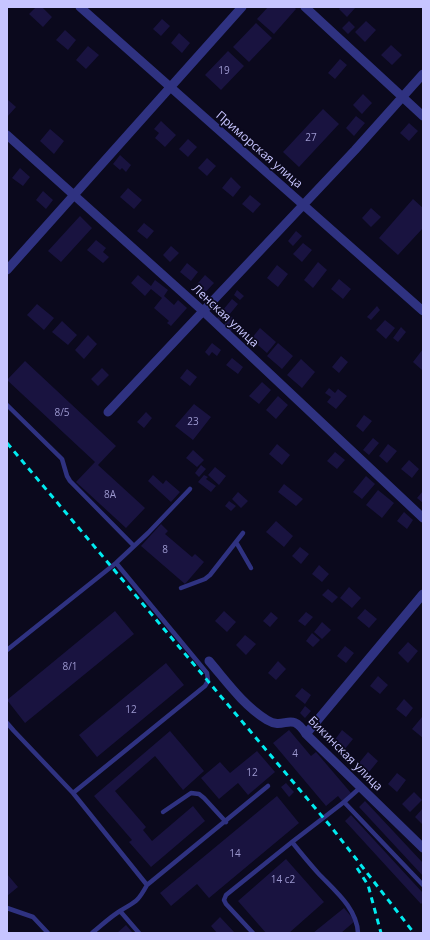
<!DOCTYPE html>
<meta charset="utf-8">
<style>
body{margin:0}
#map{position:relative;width:430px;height:940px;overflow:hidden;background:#0b091d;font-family:"Open Sans",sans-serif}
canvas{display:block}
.frame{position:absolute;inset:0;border:8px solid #c7c5ff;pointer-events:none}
</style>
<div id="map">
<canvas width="430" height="940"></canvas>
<div class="frame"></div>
</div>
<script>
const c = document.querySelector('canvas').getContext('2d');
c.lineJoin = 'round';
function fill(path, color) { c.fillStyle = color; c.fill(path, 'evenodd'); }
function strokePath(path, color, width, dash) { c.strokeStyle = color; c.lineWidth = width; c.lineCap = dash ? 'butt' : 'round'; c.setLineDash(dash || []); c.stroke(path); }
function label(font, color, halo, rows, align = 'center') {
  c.font = font + ' "Open Sans",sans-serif'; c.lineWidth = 3.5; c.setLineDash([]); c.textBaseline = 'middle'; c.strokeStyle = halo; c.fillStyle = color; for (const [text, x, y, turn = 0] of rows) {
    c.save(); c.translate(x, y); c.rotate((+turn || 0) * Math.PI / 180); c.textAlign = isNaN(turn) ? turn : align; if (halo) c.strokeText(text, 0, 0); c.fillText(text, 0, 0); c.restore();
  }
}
fill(new Path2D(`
 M36,7H42L52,17L43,27L29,14Z
 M268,7H294L296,9L274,34L257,19Z
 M341,7H356L347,17L339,9Z
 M162,19L170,26L161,36L153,29Z
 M349,21L355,27L348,34L342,28Z
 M366,21L376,30L365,42L355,32Z
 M256,23L272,38L249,62L233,47Z
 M65,30L76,40L68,50L56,40Z
 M179,33L190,43L182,53L171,43Z
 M391,45L402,55L392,65L381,55Z
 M88,46L99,55L86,69L76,60Z
 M228,51L244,66L221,90L205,75Z
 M340,59L347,65L335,79L328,73Z
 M363,94L372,103L362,114L353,105Z
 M7,99L16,107L7,117Z
 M323,109L339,124L299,167L283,152Z
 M356,116L365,123L354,136L346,128Z
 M161,121L176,135L165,147L155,138L159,133L154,129Z
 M409,123L418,131L409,141L400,133Z
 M50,129L64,141L54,154L40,141Z
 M188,139L197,147L188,157L179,149Z
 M120,155L131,165L126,172L122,168L120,170L113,164Z
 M207,158L216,166L207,176L198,168Z
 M20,168L30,177L23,186L12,178Z
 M231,177L241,187L233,197L222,188Z
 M128,188L142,200L134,209L120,197Z
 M43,191L53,200L46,209L36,200Z
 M250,195L261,204L253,213L242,204Z
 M413,199L423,208V228L398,255L379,238Z
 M371,208L381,217L371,227L362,218Z
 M80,216L92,228L61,262L48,251Z
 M144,223L154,231L147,239L137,231Z
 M296,231L302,236L293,246L288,241Z
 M96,240L106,248L103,252L109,257L103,263L87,250Z
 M303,243L312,250L302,262L293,254Z
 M171,246L179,253L170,262L163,255Z
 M318,262L327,270L313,288L304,280Z
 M187,263L198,272L191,281L180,272Z
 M277,265L288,274L278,287L267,278Z
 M138,275L151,286L155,280L168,290L164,296L174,305L178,300L187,308L171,326L167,323L169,321L154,308L162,298L151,289L145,296L131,283Z
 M205,275L214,283L200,298L192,290Z
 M339,279L351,289L343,299L331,289Z
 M237,290L244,296L240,300L234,295Z
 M232,299L238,304L229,315L223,310Z
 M37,304L54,318L44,330L27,315Z
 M377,306L380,310L371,320L367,317Z
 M223,312L229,317L225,321L222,318L219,322L216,319Z
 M231,316L238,323L230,332L223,326Z
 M385,320L395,328L386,339L376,330Z
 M62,321L77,335L68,345L52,332Z
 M401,327L406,332L398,342L393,338Z
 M260,328L276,342L267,353L251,339Z
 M88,335L97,344L84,359L75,350Z
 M212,343L221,350L217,356L212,352L209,356L205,352Z
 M278,343L293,356L282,369L267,356Z
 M423,349V369L422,370L413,362Z
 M341,356L348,362L339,373L332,367Z
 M232,358L243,367L238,374L226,365Z
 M301,359L315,372L302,388L287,375Z
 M25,361L116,446L98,465L145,508L126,528L76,482L95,462L7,380Z
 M102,368L109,375L98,386L91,379Z
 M187,369L197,377L190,386L180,378Z
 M262,382L271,390L259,404L249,396Z
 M329,388L335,393L338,389L347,396L336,409L327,402L331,397L325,393Z
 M278,396L288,405L276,419L266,410Z
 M194,404L211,417L193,440L175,426Z
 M146,412L152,418L144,428L137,422Z
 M364,415L372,421L363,432L356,426Z
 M373,438L379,443L369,455L363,450Z
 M277,444L290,455L282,465L269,454Z
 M388,444L397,451L387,463L379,456Z
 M193,450L204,460L197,467L186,458Z
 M335,452L345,460L337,469L327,461Z
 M409,460L419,469L412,478L401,469Z
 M201,465L206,469L199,477L195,473Z
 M215,467L226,476L219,485L208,475Z
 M153,475L163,484L166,480L180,492L171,502L148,481Z
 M204,475L208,477L206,479L216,486L211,492L198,482Z
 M366,476L375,484L362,499L353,492Z
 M284,484L303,499L296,506L278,492Z
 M378,490L394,503L382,518L366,505Z
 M423,491V503L417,498Z
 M238,492L248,501L241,508L232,499Z
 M229,501L236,506L231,511L225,506Z
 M404,512L413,520L407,529L397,521Z
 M276,521L293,536L284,547L266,532Z
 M161,524L168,531L165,534L192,557L195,554L204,562L185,584L141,546Z
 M300,547L309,554L301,564L292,556Z
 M319,565L329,574L322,582L312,574Z
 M349,587L361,598L352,608L340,598Z
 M328,589L338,597L332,603L322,595Z
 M365,609L377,619L369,628L357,618Z
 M115,611L134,634L25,723L7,700Z
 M224,611L236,622L227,632L215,621Z
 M271,612L278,618L270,627L263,621Z
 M306,612L313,617L305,626L298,621Z
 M322,622L331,630L322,639L314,632Z
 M312,633L320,640L313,647L306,641Z
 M245,635L256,644L246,655L236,645Z
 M408,642L418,651L408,663L398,653Z
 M345,646L354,653L346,663L337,656Z
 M278,661L286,669L276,680L268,673Z
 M166,663L184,685L97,757L79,735Z
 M378,676L388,685L380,694L370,686Z
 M302,688L311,695L305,704L295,696Z
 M404,699L413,708L406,717L396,709Z
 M305,706L311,711L305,718L300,713Z
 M422,717L423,718V738L412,729Z
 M289,730L311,756L316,752L351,793L342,801L338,796L326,806L273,743Z
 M342,730L353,739L344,750L334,741Z
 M170,731L204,771L183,790L155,756L115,791L146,827L143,830L152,841L193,806L205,821L151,867L129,842L132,840L94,796Z
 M257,751L275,772L248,795L238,783L219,799L201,778L220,762L230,773Z
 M368,752L378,761L369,772L359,763Z
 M397,773L406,780L397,792L388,784Z
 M286,783L294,792L289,797L281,787Z
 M414,792L422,800L410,812L402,804Z
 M277,796L299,823L209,898L197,884L171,906L160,893Z
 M365,801L423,863V876L359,807Z
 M423,808V825L415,817Z
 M351,815L423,893V902L421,904L345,821Z
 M286,859L324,902L289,933H266L238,901Z
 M7,874L18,887L7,896Z
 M344,908L355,921L341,933H313Z
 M220,917L235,933H217L211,926Z
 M126,925L133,933H117Z`), '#191340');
strokePath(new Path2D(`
 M7,405L62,459L67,476L70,481L134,546
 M236,542L251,568
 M181,588L205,579L210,575L243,533
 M7,650L116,563L148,533L190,489
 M7,723L14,731L73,793L205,686L208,681L207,673L116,563
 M73,793L147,885
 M344,802L423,885
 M163,812L191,793L199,794L204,798L226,822
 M292,842C300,852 309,863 318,873C334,890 357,908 358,933
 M7,908L33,917L48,933
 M120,911L139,933
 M92,933C101,926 110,917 120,911C136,901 137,903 147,885L268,786
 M253,933L226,904L224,900L226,895L292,842L344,802L361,787`), '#2f3281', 4.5);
strokePath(new Path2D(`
 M80,7L423,311
 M305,7L423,116
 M7,135L203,311L423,518
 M7,270L242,7
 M108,412L355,150L423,74
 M209,661C227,682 243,705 267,720C285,731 291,710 306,734L423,848
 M306,734L423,594`), '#2f3281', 9);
strokePath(new Path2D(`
 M7,443L332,828L414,933
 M357,868L368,885L381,933`), '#00ebf0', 3, [6, 5]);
label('10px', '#9c98cf', null, [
 ["19",224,71],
 ["27",311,138],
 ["8/5",62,413],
 ["23",193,422],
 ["8А",110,495],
 ["8",165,550],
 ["8/1",70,667],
 ["12",131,710],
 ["4",295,754],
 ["12",252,773],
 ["14",235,854],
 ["14 с2",283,880]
]);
label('12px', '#c7c5ff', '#0b091d', [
 ["Приморская улица",259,150,41],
 ["Ленская улица",225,316,43],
 ["Бикинская улица",345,754,45]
]);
</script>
